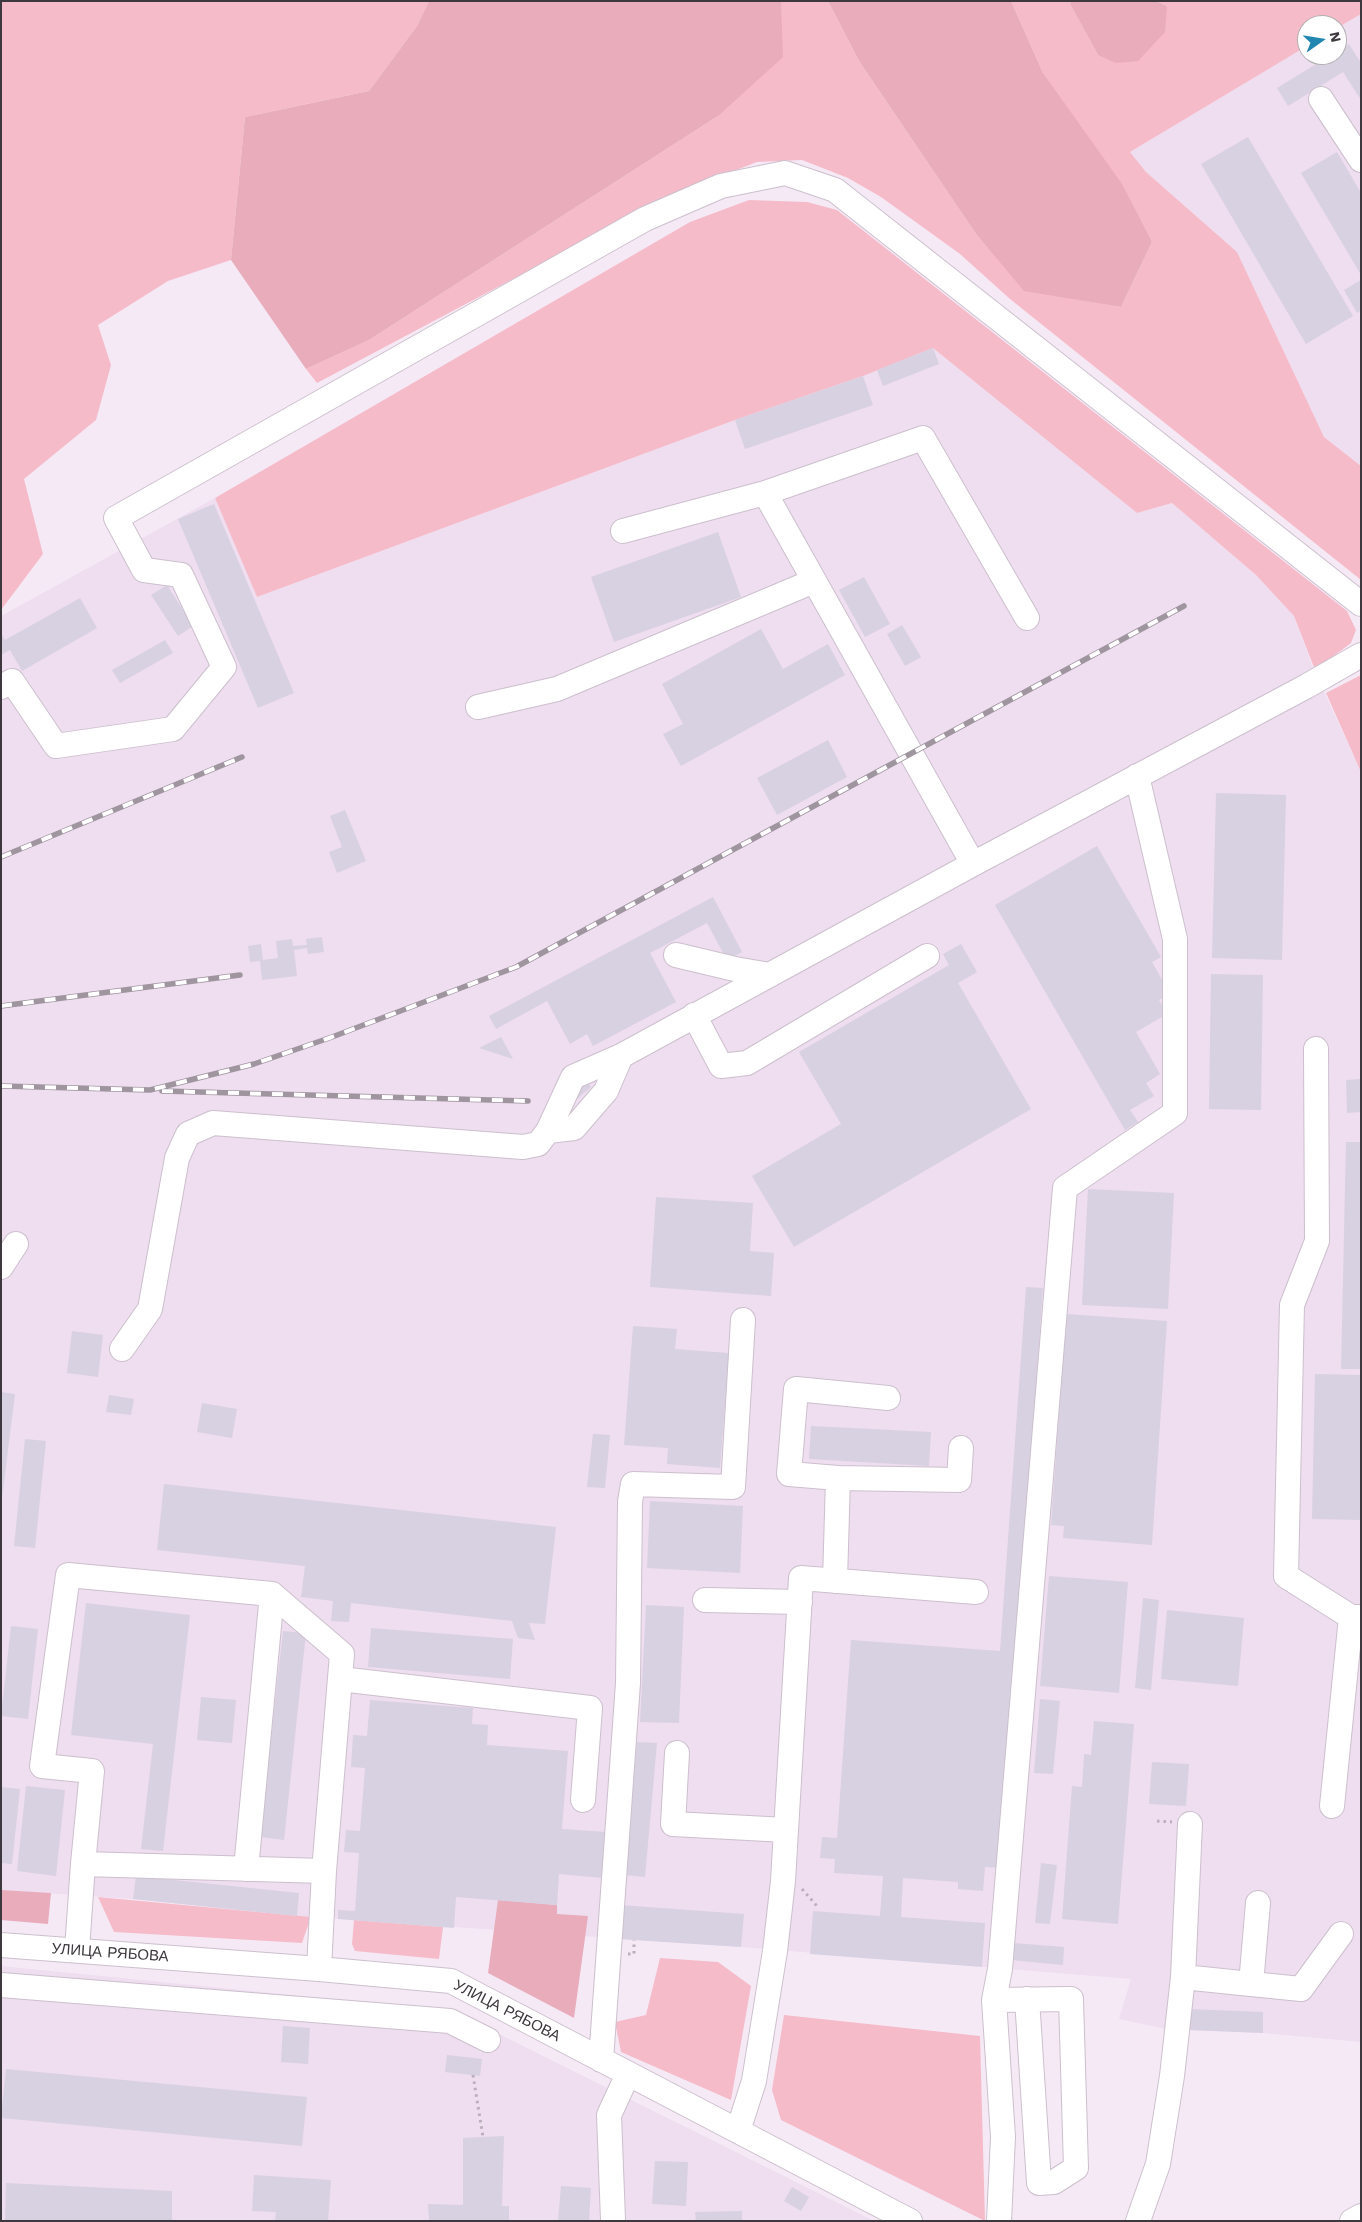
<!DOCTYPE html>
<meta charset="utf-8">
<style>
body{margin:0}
#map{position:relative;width:1362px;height:2222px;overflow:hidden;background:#f6e9f6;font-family:"Work Sans",sans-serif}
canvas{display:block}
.frame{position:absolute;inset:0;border:2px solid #3d383d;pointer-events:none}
.north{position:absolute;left:1297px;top:15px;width:50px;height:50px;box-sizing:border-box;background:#fff;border:1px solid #b1afb1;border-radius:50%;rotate:77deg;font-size:14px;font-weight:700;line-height:20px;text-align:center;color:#3d383d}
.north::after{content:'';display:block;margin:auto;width:18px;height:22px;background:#2186b0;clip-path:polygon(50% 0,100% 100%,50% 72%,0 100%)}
</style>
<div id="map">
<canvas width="1362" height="2222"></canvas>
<div class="frame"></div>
<div class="north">N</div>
</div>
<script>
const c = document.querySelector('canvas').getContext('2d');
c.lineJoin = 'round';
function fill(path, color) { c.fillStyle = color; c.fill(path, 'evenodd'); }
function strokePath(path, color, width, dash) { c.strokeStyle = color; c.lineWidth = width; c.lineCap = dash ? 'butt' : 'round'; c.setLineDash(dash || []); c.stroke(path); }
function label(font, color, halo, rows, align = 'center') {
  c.font = font + ' "Work Sans",sans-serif'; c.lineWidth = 4; c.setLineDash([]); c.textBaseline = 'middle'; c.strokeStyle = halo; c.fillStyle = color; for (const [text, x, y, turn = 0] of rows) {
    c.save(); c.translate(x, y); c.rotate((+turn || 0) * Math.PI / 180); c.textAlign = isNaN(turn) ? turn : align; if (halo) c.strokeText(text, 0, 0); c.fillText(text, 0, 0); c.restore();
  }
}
fill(new Path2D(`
 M1361,14V466L1324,437L1237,252L1146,172L1130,152L1307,46V55H1337V28Z
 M933,348L1137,513L1172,503L1256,575L1294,616L1314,670L1361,772V2042L1263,2033L1166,2029L1119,2019L1131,1979L741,1947L297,1916L133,1899L1,1890V616L215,498L257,597L735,420L863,376Z
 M1,1966L453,2011L874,2221H1Z`), '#efddf0');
fill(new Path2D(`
 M1,1H429L417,26L369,91L245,117L231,260L168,281L98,325L111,365L96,420L24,479L43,554L1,610Z
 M780,1H828L859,61L976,234L1024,290L1121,307L1152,242L1043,73L1011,1H1071L1070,4L1098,55L1167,6L1156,1H1361V14L1337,28V25H1307V46L1130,152L1146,172L1237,252L1324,437L1361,466V580L1010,299L960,254L881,197L848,178L802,160L757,162L671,195L317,383L306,369L369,340L718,116Z
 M749,200L807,202L837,210L1347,611L1356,630L1351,643L1315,670L1294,616L1256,575L1172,503L1137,513L933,348L863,376L735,420L257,597L215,498L690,222Z
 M1361,675V772L1326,693Z
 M98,1897L311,1917L302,1943L114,1932Z
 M354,1920L443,1927L439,1959L355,1951L352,1944Z
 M660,1958L718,1962L751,1986L731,2100L621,2052L615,2022L646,2015Z
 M784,2015L980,2036L985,2221L781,2120L772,2090Z`), '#f5bbc9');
fill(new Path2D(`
 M429,1H781L783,57L718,116L369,340L306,369L231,260L245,117L369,91L417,26Z
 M828,1H1011L1043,73L1122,184L1152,242L1121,307L1024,291L976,234L859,61Z
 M1071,1H1156L1167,6L1165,32L1138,61L1116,63L1098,55L1070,4Z
 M1,1890L51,1893L48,1924L1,1920Z
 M498,1900L557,1905V1914L588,1916L574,2018L488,1973Z`), '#e8acbb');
fill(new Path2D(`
 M1349,44L1361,63V100L1343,72L1288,106L1277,88L1331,55H1337V51Z
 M1248,137L1353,316L1306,344L1201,164Z
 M1337,152L1361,193V275L1301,173Z
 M1361,280V310L1357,313L1344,290Z
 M933,348L939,364L883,386L877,370Z
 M863,376L873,405L745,449L735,420Z
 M214,504L294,693L258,708L178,519Z
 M718,532L741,597L614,642L591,577Z
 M864,577L890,624L865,637L839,590Z
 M167,585L193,626L178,636L151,595Z
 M80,598L97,628L22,671L10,650L1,655V634L5,640Z
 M902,625L921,657L905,666L887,634Z
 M761,629L783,669L828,644L845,675L681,766L663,734L683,724L662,684Z
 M165,640L173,653L120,683L112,670Z
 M828,740L847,777L777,815L757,778Z
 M1216,793L1286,795L1282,960L1212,958Z
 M345,810L366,861L337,873L329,852L342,847L330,816Z
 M1097,846L1161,957L1152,962L1170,994L1159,1000L1167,1014L1136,1032L1160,1074L1146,1083L1154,1096L1130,1110L1138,1122L1125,1130L995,905Z
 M713,897L742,952L727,960L707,923L650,953L676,1002L593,1046L587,1034L570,1044L547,1001L496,1029L489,1016Z
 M322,937L324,952L308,954L307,948L294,950L297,976L262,980L260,961L250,962L248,946L261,944L263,960L278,958L276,941L292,939L293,946L307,945L306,939Z
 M961,944L977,972L958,983L1031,1109L794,1247L752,1176L841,1124L799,1052L949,965L943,954Z
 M1211,974L1263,975L1261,1110L1209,1109Z
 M501,1037L513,1059L479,1048Z
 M1361,1079V1112L1347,1113L1346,1080Z
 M586,1081L591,1087L577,1099L572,1093Z
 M1346,1142H1361V1369H1341Z
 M1088,1189L1174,1193L1168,1309L1082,1305Z
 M656,1197L753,1203L750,1251L774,1253L771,1296L650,1287Z
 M1026,1287L1043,1288L1002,1868L985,1867L983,1891L958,1889V1882L903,1878L901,1917L985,1923L982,1967L810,1954L813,1911L880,1916L883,1876L834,1873L835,1859L820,1858L822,1837L837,1838L851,1640L1000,1651Z
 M1066,1314L1167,1321L1152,1545L1063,1538L1064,1526L1051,1525Z
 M633,1326L677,1329L675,1349L729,1353L720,1468L667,1464L668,1448L624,1445Z
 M72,1331L103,1335L98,1377L67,1373Z
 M1315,1374L1361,1375V1520L1312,1519Z
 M1,1392L15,1394L2,1498H1Z
 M109,1395L134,1399L131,1415L106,1412Z
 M202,1403L237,1409L232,1438L197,1432Z
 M811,1426L931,1432L929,1466L809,1459Z
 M593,1434L610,1435L605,1488L587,1487Z
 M25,1439L46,1441L35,1548L14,1546Z
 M164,1484L556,1527L545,1624L529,1623L535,1640L518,1638L512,1621L351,1603L349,1622L331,1621L333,1601L301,1597L305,1566L157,1550Z
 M650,1501L743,1506L740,1573L647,1568Z
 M1049,1576L1128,1582L1119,1693L1040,1686Z
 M1143,1598L1159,1600L1151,1690L1135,1688Z
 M86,1603L190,1615L163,1851L141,1849L153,1744L71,1735Z
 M646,1605L684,1607L679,1723L640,1722Z
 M1167,1610L1244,1618L1238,1686L1161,1679Z
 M11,1626L38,1629L28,1719L1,1716Z
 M371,1628L513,1639L510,1679L368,1667Z
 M283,1631L306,1633L284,1840L260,1837Z
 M201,1697L236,1700L232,1743L197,1740Z
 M1040,1699L1060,1701L1053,1774L1034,1773Z
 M370,1700L473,1708L472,1724L488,1725L487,1745L568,1751L562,1829L606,1832L603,1878L559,1874L557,1905L456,1897L454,1928L338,1919V1910L355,1911L359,1853L344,1852L346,1830L360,1831L365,1768L351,1767L353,1735L367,1736Z
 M1094,1721L1134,1724L1118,1924L1062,1919L1072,1786L1082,1787L1084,1754L1091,1755Z
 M637,1742L657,1743L645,1877L625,1875Z
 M1152,1762L1189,1764L1186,1806L1149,1804Z
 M26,1786L65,1790L56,1876L17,1871Z
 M1,1787L20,1789L12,1864L1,1863Z
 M1041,1863L1057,1865L1050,1924L1035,1923Z
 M136,1876L299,1893L297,1916L133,1899Z
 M620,1905L744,1914L741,1947L618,1939Z
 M1013,1943L1064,1947L1063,1965L1011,1960Z
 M1188,2009L1263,2012V2033L1187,2030Z
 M283,2026L310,2028L308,2064L281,2062Z
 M447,2055L482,2059L480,2076L445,2072Z
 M6,2069L307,2097L302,2146L1,2118Z
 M504,2136L502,2206H509V2221H429L428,2204L463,2205V2138Z
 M655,2161L688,2162L686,2206L652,2204Z
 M254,2175L331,2180L328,2221H275L276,2212L252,2211Z
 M6,2183L172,2191V2221H5Z
 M561,2186L591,2188L589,2221H558Z
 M792,2187L809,2197L801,2211L784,2201Z
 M742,2211V2221H696L695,2212Z`), '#d8d1e1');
const minor = new Path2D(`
 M1321,99L1361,160
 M765,493L973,864
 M623,531L765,493L923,438L1027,618
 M1,687L12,681L56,746L173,729L224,667L181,575L144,570L116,518L645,219L721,186L785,173L835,190L1361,604
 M478,707L557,689L814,581
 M676,955L735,969L770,975
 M694,1015L721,1066L747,1063L927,956
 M1316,1049L1317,1241L1292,1305L1286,1576L1351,1617H1361
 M548,1131L574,1128L606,1091L621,1056
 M1,1267L16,1244
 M122,1349L150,1309L177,1158L188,1134L213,1123L523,1147L538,1144L548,1131L573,1077L621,1056L973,864L1307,686L1361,655
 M838,1478L789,1474L796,1389L888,1398
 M835,1581L838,1478L959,1480L961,1448
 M705,1600L800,1602
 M340,1679L590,1708L583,1800
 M677,1753L673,1824L786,1830
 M1332,1806L1351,1617
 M246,1869L272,1594
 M1,1945L319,1969L451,1981L910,2221
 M77,1950L83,1864
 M319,1969L324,1871L342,1654L272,1594L68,1575L42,1766L92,1771L83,1864L324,1871
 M1183,1977L1190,1824
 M1251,1984L1301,1989L1341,1934
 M1,1985L450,2021L488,2040
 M994,2000L1071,1999L1076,2168L1054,2182L1039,2183L1027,1999
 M601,2060L628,1683L630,1502L633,1484L733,1487L743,1320
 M738,2131L754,2081L775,1951L783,1881L801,1578L976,1592
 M613,2220L609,2115L628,2074
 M999,2221L1003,2137L994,2000L1000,1969L1065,1188L1175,1113V939L1137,776
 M1138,2221L1158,2164L1172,2076L1183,1977L1251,1984L1258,1903
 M1352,2221L1361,2216`);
strokePath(minor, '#ccc0cd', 26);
strokePath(new Path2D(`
 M1157,1821L1172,1822
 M802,1889L817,1906
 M628,1954H634V1940
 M473,2075L483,2137`), '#baafba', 3, [2.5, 4]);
strokePath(minor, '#fff', 24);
const rail = new Path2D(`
 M1,857L242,757
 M1,1006L240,975
 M1,1086L150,1090L254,1064L332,1037L516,967L1184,606
 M162,1091L528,1101`);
strokePath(rail, '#9f959f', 5.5);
strokePath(rail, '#fff', 4, [11]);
label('15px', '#3d383d', '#fff', [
 ["УЛИЦА РЯБОВА",110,1953,4],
 ["УЛИЦА РЯБОВА",507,2011,27]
]);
</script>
